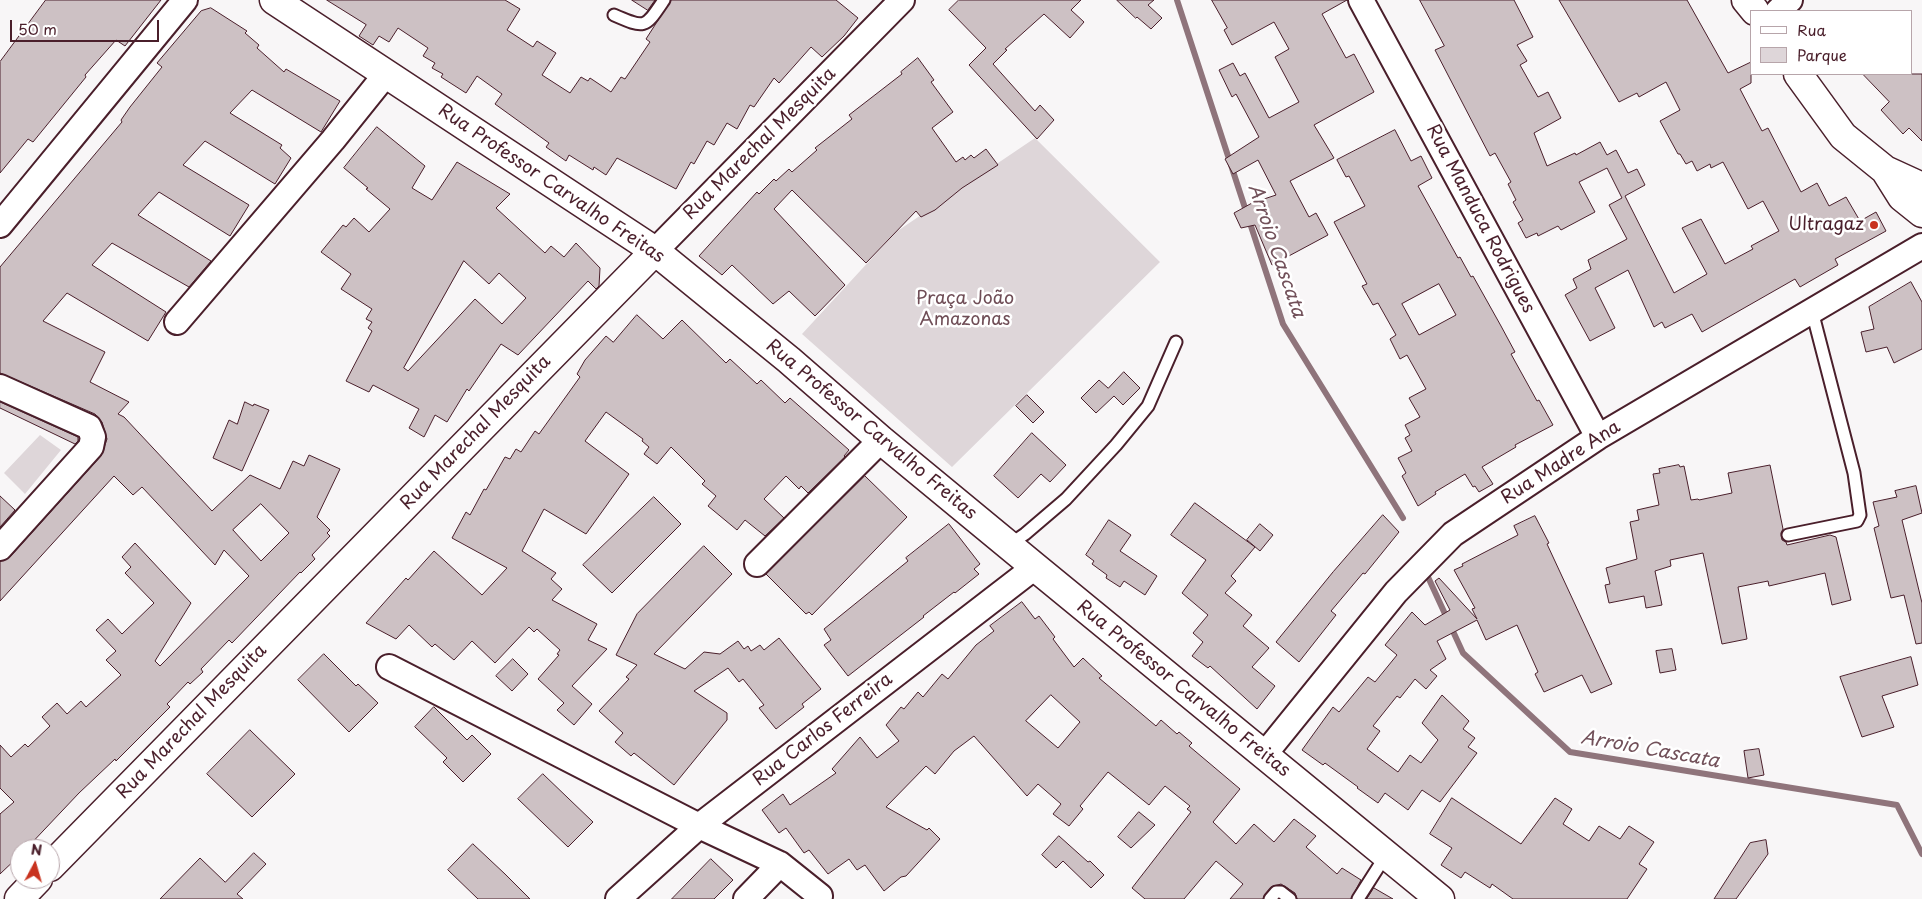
<!DOCTYPE html>
<meta charset="utf-8">
<style>
body{margin:0}
#map{position:relative;width:1922px;height:899px;overflow:hidden;background:#f8f6f7;font-family:"Playpen Sans",sans-serif}
canvas{display:block}
.legend{position:absolute;left:1750px;top:10px;width:162px;height:65px;box-sizing:border-box;background:#fff;border:1px solid #b7a5aa;margin:0;padding:6px 9px;list-style:none;font-size:15px;color:#4a1f2b}
.legend li{display:flex;align-items:center;gap:10px;height:25px}
.legend b{width:25px;border:1px solid #b7a5aa}
.north{position:absolute;left:10px;top:839px;width:50px;height:50px;box-sizing:border-box;background:#fff;border:1px solid #b7a5aa;border-radius:50%;rotate:6deg;font-size:14px;font-weight:700;line-height:20px;text-align:center;color:#4a1f2b}
.north::after{content:'';display:block;margin:auto;width:18px;height:22px;background:#c8321e;clip-path:polygon(50% 0,100% 100%,50% 72%,0 100%)}
.scale{position:absolute;left:10px;top:20px;width:149px;height:22px;box-sizing:border-box;border:2px solid #4a1f2b;border-top:0;padding-left:6px;font-size:15px;line-height:18px;white-space:nowrap;color:#4a1f2b;-webkit-text-stroke:4px #fff;paint-order:stroke}
</style>
<div id="map">
<canvas width="1922" height="899"></canvas>
<ul class="legend">
<li><b style="height:6px;background:#fff"></b>Rua</li>
<li><b style="height:14px;background:#ded6d9"></b>Parque</li>
</ul>
<div class="north">N</div>
<div class="scale">50 m</div>
</div>
<script>
const c = document.querySelector('canvas').getContext('2d');
c.lineJoin = 'round';
function fill(path, color) { c.fillStyle = color; c.fill(path, 'evenodd'); }
function strokePath(path, color, width, dash) { c.strokeStyle = color; c.lineWidth = width; c.lineCap = dash ? 'butt' : 'round'; c.setLineDash(dash || []); c.stroke(path); }
function label(font, color, halo, rows, align = 'center') {
  c.font = font + ' "Playpen Sans",sans-serif'; c.lineWidth = 5; c.setLineDash([]); c.textBaseline = 'middle'; c.strokeStyle = halo; c.fillStyle = color; for (const [text, x, y, turn = 0] of rows) {
    c.save(); c.translate(x, y); c.rotate((+turn || 0) * Math.PI / 180); c.textAlign = isNaN(turn) ? turn : align; if (halo) c.strokeText(text, 0, 0); c.fillText(text, 0, 0); c.restore();
  }
}
fill(new Path2D(`
 M1035,138L1160,262L952,467L802,334L896,232Z
 M40,435L61,450L25,494L4,473Z`), '#ded6d9');
strokePath(new Path2D(`
 M1177,0L1283,324L1403,518
 M1428,577L1463,653L1570,752L1897,805L1922,854`), '#8f747b', 6);
const building = new Path2D(`
 M46,0H161L125,46L116,40L85,75L86,77L33,142L28,139L0,173V62Z
 M327,0H505L520,9L507,30L533,47L537,41L556,53L542,75L570,93L581,77L588,81L590,78L611,92L621,77L625,79L650,42L646,39L671,0H836L858,18L844,36L822,57L811,47L779,83L774,78L754,107L750,105L737,129L727,123L714,145L707,141L694,164L691,162L676,189L617,158L606,175L594,167L593,170L569,155L566,161L546,147L549,143L495,104L502,94L477,76L466,93L441,77L443,74L432,68L435,63L423,56L428,48L398,28L389,42L379,36L373,45L359,36L366,25Z
 M632,0H655L648,10Z
 M959,0H1081L1071,10L1084,22L1070,38L1044,14L1005,49L1007,50L993,64L1035,111L1040,105L1054,120L1037,139L969,65L986,48L949,10Z
 M1117,0H1154L1148,5L1162,18L1151,29L1137,17L1136,18Z
 M1212,0H1347L1322,14L1346,58L1354,54L1374,92L1314,125L1334,158L1290,181L1309,217L1316,213L1328,235L1272,265L1255,225L1241,228L1234,213L1252,203L1276,195L1258,160L1233,174L1225,159L1259,137L1236,94L1232,97L1219,70L1233,63L1240,76L1245,73L1269,118L1299,102L1275,57L1289,49L1274,22L1232,45L1224,30L1227,28Z
 M1420,0H1514L1533,37L1517,45L1527,61L1520,65L1538,97L1548,92L1561,118L1534,133L1547,166L1575,153L1576,155L1600,142L1607,155L1616,150L1628,173L1637,169L1645,185L1625,196L1674,293L1707,274L1682,228L1701,219L1725,264L1753,249L1751,246L1779,231L1763,201L1748,209L1723,162L1711,168L1710,164L1697,171L1692,161L1686,164L1680,154H1678L1660,121L1680,110L1666,82L1639,97L1637,93L1619,102L1559,0H1687L1728,73L1751,62V83L1740,89L1762,131L1768,128L1801,192L1817,183L1829,206L1846,197L1860,221L1876,212L1886,231L1835,259L1838,265L1800,287L1795,279L1702,332L1692,314L1665,328L1662,322L1654,327L1628,270L1595,288L1615,328L1590,341L1565,295L1577,288L1573,279L1591,269L1588,260L1627,239L1609,205L1622,198L1607,168L1579,182L1595,212L1561,230L1558,226L1538,236L1537,233L1526,238L1518,223L1523,220L1513,202L1516,200L1508,184L1511,182L1495,153L1490,156L1435,50L1444,46Z
 M211,8L247,31L245,33L259,45L257,48L284,72L286,69L340,101L321,132L252,90L230,113L282,145L280,148L291,158L275,184L205,141L183,165L249,205L230,236L159,192L138,215L211,261L189,287L112,243L92,265L166,312L148,341L67,293L43,321L105,352L90,382L129,402L118,414L124,417L212,511L250,475L280,489L293,461L304,466L309,455L340,469L317,517L330,530L327,533L330,536L312,555L315,559L301,573L300,572L232,643L229,640L201,669L203,672L190,684L188,682L167,704L170,707L116,761L115,759L79,793L26,849H20V855L0,874V814L14,802L0,788V745L11,757L25,744L28,747L50,726L42,717L57,703L67,714L81,701L86,707L121,675L106,660L116,651L96,630L108,619L122,634L154,603L125,573L131,567L122,557L135,543L191,603L155,661L160,666L249,576L224,550L215,565L142,487L133,495L114,476L0,601V561L10,557L101,456L107,439L102,422L95,414L0,373V267L122,122L121,120L130,107L162,67L157,63L201,11ZM261,504L289,533L261,561L233,530Z
 M918,58L934,80L931,82L953,112L932,128L956,162L963,157L965,160L971,155L974,158L986,149L998,165L962,188L935,210L921,217L916,211L866,263L792,190L774,209L845,285L815,316L789,291L773,304L732,265L722,275L699,256L757,192L759,194L774,179L776,181L789,169L792,172L817,150L815,148L852,119L849,115L902,74L901,72Z
 M1863,74H1922V141L1909,128L1903,134L1881,110L1889,102Z
 M377,127L425,166L412,188L432,200L457,162L510,194L496,208L545,253L551,246L564,257L576,243L600,268L599,286L596,289L588,281L518,355L501,344L469,391L467,389L447,422L435,415L424,437L409,428L419,409L373,385L369,392L346,381L372,331L368,328L372,322L366,319L372,309L341,289L351,274L321,252L343,225L346,227L354,218L369,232L390,209L366,189L368,188L344,168ZM464,261L489,284L499,273L526,298L502,324L475,299L408,371L404,368Z
 M1395,130L1411,161L1421,156L1432,178L1418,186L1458,258L1460,257L1471,277L1473,276L1501,326L1515,352L1511,354L1537,401L1539,400L1553,425L1515,445L1516,447L1482,467L1493,484L1479,492L1475,486L1473,487L1465,474L1435,492L1436,494L1418,506L1402,476L1406,473L1398,458L1412,451L1405,438L1410,435L1405,425L1420,417L1409,398L1426,389L1407,355L1400,359L1390,339L1396,335L1378,303L1373,305L1362,286L1367,284L1334,222L1365,206L1349,176L1346,177L1337,160ZM1439,284L1456,315L1419,335L1402,304Z
 M1911,282L1922,302V349L1894,363L1887,347L1866,352L1861,332L1874,329L1869,307Z
 M637,315L663,339L682,320L726,363L730,359L757,384L761,380L785,403L790,398L849,450L844,456L845,457L808,493L801,486L799,489L786,476L764,499L784,518L765,536L745,520L737,530L708,506L716,496L702,484L705,481L671,447L657,464L644,454L649,447L642,441L643,439L606,412L585,441L629,474L586,534L544,509L522,551L556,573L551,579L562,589L552,600L597,624L588,640L607,649L572,686L592,704L574,725L557,710L564,703L538,679L559,655L557,654L560,650L537,629L534,632L529,627L495,663L472,641L454,660L435,644L432,647L409,625L396,639L366,623L406,578L408,580L434,551L482,595L507,568L452,538L466,512L470,515L484,489L486,490L505,457L510,459L516,449L521,452L535,431L539,434L580,377L577,374L585,360L606,336L613,342Z
 M1124,372L1140,388L1123,405L1114,396L1096,413L1081,398L1099,380L1108,388Z
 M1027,395L1044,412L1033,423L1016,406Z
 M0,402L78,437V441L75,444L0,408Z
 M245,402L253,406L254,404L269,410L242,471L213,458L229,420L237,424Z
 M1032,433L1066,465L1050,482L1041,474L1018,498L994,476Z
 M1679,465L1680,467L1684,466L1691,500L1698,499L1699,500L1732,493L1728,473L1770,465L1783,529L1781,533L1782,540L1786,542L1787,545L1830,535L1836,537L1851,600L1832,605L1825,573L1769,586L1768,581L1738,587L1747,639L1722,644L1703,553L1670,560L1671,566L1655,571L1662,605L1646,608L1644,596L1609,603L1605,585L1610,584L1606,568L1637,559L1630,522L1639,520L1637,510L1659,505L1653,474L1660,473L1659,469Z
 M865,476L907,517L812,615L809,612L806,614L766,574Z
 M1916,486L1922,513L1902,520L1922,603V643L1916,644L1904,595L1891,598L1874,528L1879,526L1873,502L1897,497L1895,491Z
 M0,496L15,510L0,527Z
 M654,497L681,524L612,593L583,565Z
 M1195,503L1255,547L1231,576L1236,581L1225,593L1252,615L1243,626L1269,648L1252,667L1275,686L1257,709L1210,666L1208,668L1192,656L1203,642L1193,633L1208,615L1182,593L1206,560L1171,535Z
 M1383,515L1399,532L1365,574L1363,573L1331,611L1336,615L1299,662L1276,642L1333,572Z
 M1535,516L1549,543L1547,544L1612,684L1591,693L1582,675L1544,692L1535,674L1538,672L1517,625L1486,640L1477,620L1437,641L1446,659L1430,670L1437,676L1426,689L1415,679L1400,698L1397,696L1373,726L1380,731L1367,749L1398,772L1410,755L1421,763L1438,740L1422,723L1442,695L1469,721L1463,729L1475,738L1468,747L1477,753L1440,802L1422,790L1408,810L1385,793L1378,803L1357,788L1358,787L1325,763L1323,765L1302,750L1333,707L1339,712L1368,677L1375,682L1397,655L1385,645L1412,612L1425,625L1450,610L1435,581L1439,578L1477,619L1472,609L1475,608L1454,570L1463,566L1462,564L1518,535L1514,526Z
 M1109,520L1131,535L1120,551L1157,576L1145,595L1124,581L1120,587L1106,578L1107,575L1092,564L1094,561L1086,555Z
 M949,524L980,564L974,569L979,574L955,593L954,592L923,616L924,617L848,676L824,645L831,640L824,629L908,561L906,558Z
 M1260,524L1273,535L1260,551L1247,540Z
 M704,546L732,574L654,654L685,669L704,652L720,654L738,641L744,649L748,646L751,651L760,645L764,650L779,638L821,689L802,704L804,707L776,729L759,708L764,705L743,679L739,682L728,668L694,691L727,713V720L674,785L634,753L631,756L615,742L623,733L599,711L629,679L626,677L637,665L616,655L637,614Z
 M1022,602L1035,619L1039,616L1055,637L1053,639L1074,667L1083,658L1102,676L1099,678L1156,726L1161,720L1177,734L1179,732L1192,743L1189,746L1240,789L1213,822L1236,844L1254,824L1274,842L1294,819L1316,836L1306,847L1337,874L1342,868L1361,880L1351,899H1297L1295,893L1281,884L1271,887L1263,899H1230L1243,884L1216,861L1184,899H1145L1132,888L1191,812L1187,809L1190,806L1165,786L1149,805L1108,772L1080,806L1083,809L1069,826L1053,814L1061,804L1038,784L1027,796L974,736L954,751L935,774L926,766L886,807L927,830L929,828L940,839L906,876L901,877L884,891L865,865L857,870L849,859L828,874L809,850L804,853L786,828L779,833L762,810L783,794L790,805L836,773L832,769L860,737L877,758L899,741L886,725L901,707L904,709L918,692L923,697L942,674L948,679L976,645L994,631L990,626ZM1051,695L1080,722L1058,748L1026,721Z
 M1672,649L1676,670L1660,673L1656,651Z
 M324,654L356,686L358,684L378,703L349,732L298,680Z
 M1911,657L1918,685L1882,696L1894,727L1862,737L1840,677Z
 M513,659L528,674L512,691L496,676Z
 M434,707L467,740L472,735L491,754L463,782L443,762L447,758L415,727Z
 M250,730L295,774L252,817L207,774Z
 M1759,749L1764,775L1748,778L1744,751Z
 M543,774L593,822L568,847L518,799Z
 M1452,798L1521,844L1555,798L1572,809L1563,824L1589,841L1599,826L1620,839L1629,826L1654,842L1639,864L1647,869L1627,899H1513L1492,884L1490,888L1465,872L1461,878L1441,865L1452,848L1430,834Z
 M1139,812L1155,825L1131,848L1118,837Z
 M1059,836L1088,862L1090,861L1104,875L1091,888L1063,861L1056,868L1042,855Z
 M1766,840L1768,854L1736,899H1714L1750,843Z
 M473,844L505,874L530,899H478L448,870Z
 M254,853L266,864L237,894L243,899H160L200,858L225,882Z
 M711,859L733,880L714,899H672Z
 M1374,888L1393,899H1367Z`);
fill(building, '#cdc1c4');
strokePath(building, '#4a1f2b', 1);
const service = new Path2D(`
 M614,15C646,29 645,28 664,0
 M1788,535L1857,521L1860,515L1854,473L1812,311
 M1009,545L1025,534L1066,499L1116,445L1148,406L1176,342
 M1270,899L1276,892H1281L1290,899
 M1358,899L1386,855`);
const minor = new Path2D(`
 M1361,0L1598,437
 M1778,11L1790,0
 M0,225L185,0
 M655,251L902,0
 M177,322L333,140L386,74
 M0,387L89,427L93,437L91,447L0,548
 M757,564L881,440
 M389,667L699,826L780,864L820,896
 M1264,755L1396,592L1453,534L1598,437L1922,246
 M618,899L699,826L1035,567
 M746,899L780,864`);
const tertiary = new Path2D(`
 M274,0L655,251L789,360L881,440L1035,567L1440,899
 M50,867L655,251
 M19,899L38,879`);
const secondary = new Path2D(`
 M1746,0L1755,11
 M1798,74L1843,136L1885,170L1922,187
 M1885,170L1902,197L1922,213`);
strokePath(service, '#4a1f2b', 15);
strokePath(minor, '#4a1f2b', 28);
strokePath(tertiary, '#4a1f2b', 31);
strokePath(secondary, '#4a1f2b', 31);
strokePath(service, '#fff', 11);
strokePath(minor, '#fff', 24);
strokePath(tertiary, '#fff', 28);
strokePath(secondary, '#fff', 28);
for (const [x, y, r, color] of [
 [1874,225,5,"#c8321e"]
]) { const dot = new Path2D(); dot.arc(x, y, r, 0, 2 * Math.PI); c.fillStyle = color; c.fill(dot); strokePath(dot, '#fff', 2); }
label('18px', '#4a1f2b', '#fff', [
 ["Rua Marechal Mesquita",760,144,-45],
 ["Rua Professor Carvalho Freitas",551,184,34],
 ["Rua Manduca Rodrigues",1480,219,62],
 ["Rua Professor Carvalho Freitas",871,430,40],
 ["Rua Marechal Mesquita",476,433,-46],
 ["Rua Madre Ana",1561,463,-33],
 ["Rua Professor Carvalho Freitas",1183,689,39],
 ["Rua Marechal Mesquita",192,722,-46],
 ["Rua Carlos Ferreira",823,730,-38]
]);
label('18px', '#4a1f2b', '#fff', [
 ["Ultragaz",1864,225]
], 'right');
label('18px', '#6f4d56', '#fff', [
 ["Praça João",965,299],
 ["Amazonas",965,320]
]);
label('italic 19px', '#72515a', '#fff', [
 ["Arroio Cascata",1276,251,71],
 ["Arroio Cascata",1650,750,10]
]);
</script>
